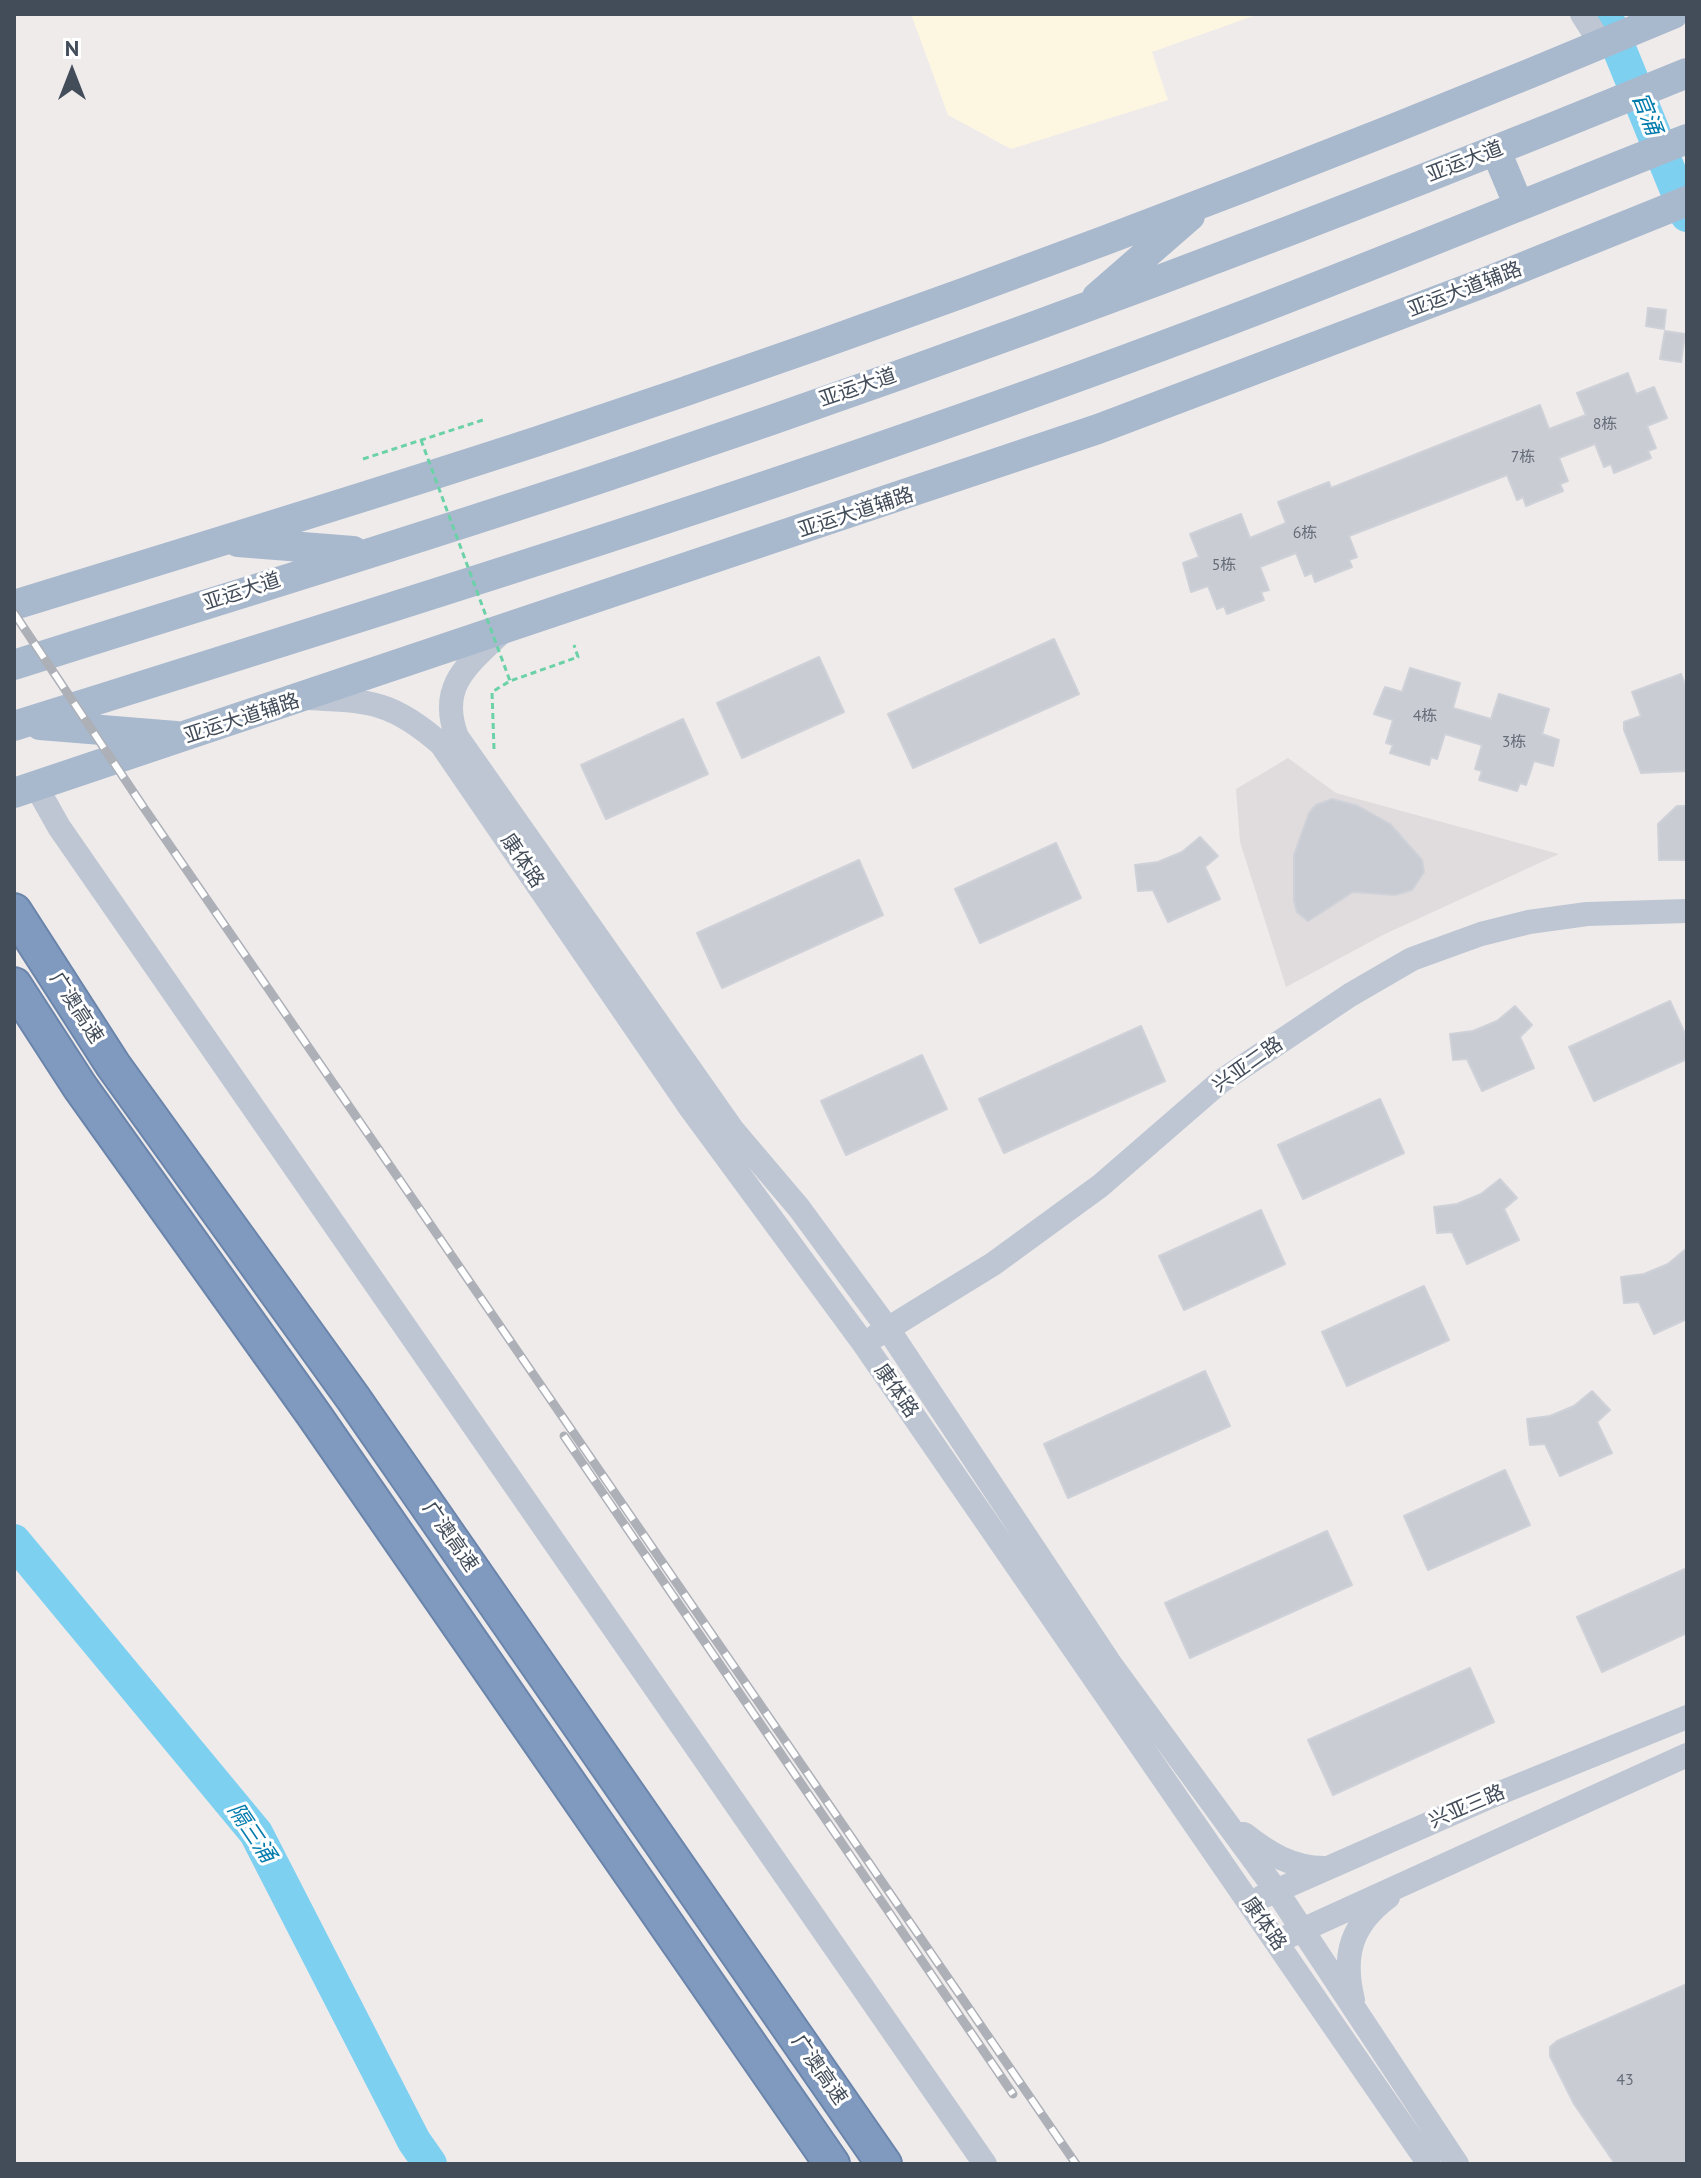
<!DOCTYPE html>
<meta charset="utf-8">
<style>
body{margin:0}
#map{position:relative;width:1701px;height:2178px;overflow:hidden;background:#efebeb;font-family:"PT Sans",sans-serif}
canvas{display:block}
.frame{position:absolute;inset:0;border:16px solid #434d5a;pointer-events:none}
.north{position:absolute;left:32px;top:32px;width:80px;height:80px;-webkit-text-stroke:6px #fff;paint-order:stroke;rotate:0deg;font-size:22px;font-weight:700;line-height:32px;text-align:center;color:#434d5a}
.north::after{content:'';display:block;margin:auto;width:28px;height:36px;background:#434d5a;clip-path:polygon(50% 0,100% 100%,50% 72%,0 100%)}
</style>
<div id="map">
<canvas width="1701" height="2178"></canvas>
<div class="frame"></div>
<div class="north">N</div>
</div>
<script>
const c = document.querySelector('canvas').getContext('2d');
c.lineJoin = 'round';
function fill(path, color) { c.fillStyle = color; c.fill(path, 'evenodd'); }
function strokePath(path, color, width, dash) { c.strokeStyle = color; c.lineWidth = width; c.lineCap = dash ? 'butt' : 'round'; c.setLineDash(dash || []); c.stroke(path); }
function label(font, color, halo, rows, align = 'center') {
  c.font = font + ' "PT Sans","Noto Sans SC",sans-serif'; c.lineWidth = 6; c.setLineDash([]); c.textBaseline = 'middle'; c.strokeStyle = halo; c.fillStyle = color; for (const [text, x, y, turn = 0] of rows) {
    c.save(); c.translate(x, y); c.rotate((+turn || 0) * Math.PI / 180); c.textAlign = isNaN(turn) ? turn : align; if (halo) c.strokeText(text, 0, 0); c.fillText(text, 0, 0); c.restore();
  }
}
fill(new Path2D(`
 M911,14H1259L1152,52L1168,100L1011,149L948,115Z`), '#fdf7e1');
fill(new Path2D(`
 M1288,758L1336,793L1559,854L1385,934L1286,987L1240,842L1236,789Z`), '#e0dcdd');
strokePath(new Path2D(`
 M1605,14L1687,215
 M14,1541L256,1833L414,2141L430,2164`), '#7ed0f1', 34);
const building = new Path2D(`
 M1648,308L1666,310L1664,329L1646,326Z
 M1665,331L1685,334L1681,362L1660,359Z
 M1628,373L1636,394L1654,387L1667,418L1647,426L1656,448L1648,451L1651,458L1614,473L1611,464L1604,467L1595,444L1559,458L1568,481L1560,484L1563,491L1526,506L1523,497L1517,500L1507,475L1349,536L1357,557L1349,560L1352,567L1315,582L1312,573L1305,576L1296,553L1260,567L1269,590L1261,592L1264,600L1227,614L1224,606L1217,609L1208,586L1191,592L1183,563L1199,557L1190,534L1241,514L1250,538L1286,523L1278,502L1329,482L1331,488L1540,405L1549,429L1586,415L1577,393Z
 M1054,639L1079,694L913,768L888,714Z
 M819,657L844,712L742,758L717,703Z
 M1410,668L1460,683L1453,708L1491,719L1499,694L1549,709L1542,734L1559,740L1553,766L1534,761L1526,785L1520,783L1517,791L1479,780L1482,771L1475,769L1482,745L1445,734L1437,759L1431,757L1429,765L1390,753L1393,745L1386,743L1393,720L1374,714L1385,687L1402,692Z
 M1681,674L1687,689V771L1641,773L1624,730V722L1641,716L1632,692Z
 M683,719L708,774L606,819L581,765Z
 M1332,799L1358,806L1390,824L1422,860L1424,872L1412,890L1395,895L1353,892L1308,921L1297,912L1294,900V855L1309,813L1316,805Z
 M1677,806H1687V860H1659L1658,824Z
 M1200,837L1218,856L1205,867L1220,899L1168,922L1153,890L1138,891L1135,865L1158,862L1182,852Z
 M1056,843L1081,898L980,943L955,889Z
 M859,860L883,915L722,988L697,933Z
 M1670,1001L1687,1038V1059L1594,1101L1569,1047Z
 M1515,1006L1532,1025L1520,1037L1534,1068L1482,1091L1467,1059L1453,1060L1450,1034L1473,1031L1497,1021Z
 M1141,1026L1165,1081L1004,1153L979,1099Z
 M922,1055L947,1109L846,1155L821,1101Z
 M1380,1099L1404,1153L1303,1199L1278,1145Z
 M1500,1179L1517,1198L1504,1209L1519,1240L1467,1264L1452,1232L1437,1233L1434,1207L1457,1204L1481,1194Z
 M1261,1210L1285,1264L1184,1310L1159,1256Z
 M1687,1248V1319L1654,1334L1639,1302L1624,1303L1621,1277L1644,1274L1668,1264Z
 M1424,1286L1449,1340L1347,1386L1322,1332Z
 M1205,1371L1230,1426L1068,1498L1044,1444Z
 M1592,1391L1610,1410L1597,1422L1612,1453L1560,1476L1545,1444L1530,1445L1527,1419L1550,1416L1574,1406Z
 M1505,1470L1530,1525L1428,1570L1404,1516Z
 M1327,1531L1352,1585L1190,1658L1165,1603Z
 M1687,1568V1633L1602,1672L1577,1617Z
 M1470,1668L1494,1722L1333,1795L1308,1740Z
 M1687,1984V2164H1615L1574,2104L1550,2056V2047L1557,2041Z`);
fill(building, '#caccd4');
strokePath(building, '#cfd1d8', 2);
const highway = new Path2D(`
 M14,911L113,1065L353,1398L884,2164
 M14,985L80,1087L314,1415L832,2164`);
strokePath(highway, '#6a84aa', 38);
strokePath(new Path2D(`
 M363,459L486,419
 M494,749L492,692L510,681L578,657L574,645`), '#6bd1a7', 3, [6, 4]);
strokePath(new Path2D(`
 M1582,14L1601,44
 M504,630C469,664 437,685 457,737L732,1129L799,1208L888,1329L1109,1662L1278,1893L1457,2164
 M307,698C370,701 392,701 441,744L691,1109L864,1344L1429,2164
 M36,786L59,827L985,2164
 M876,1336L993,1264L1100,1186L1220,1082L1350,995L1412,959L1481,934L1529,922L1587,914L1687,911
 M1244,1834C1268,1853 1292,1868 1324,1868
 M1262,1897L1485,1799L1687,1717
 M1289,1936L1687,1755
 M1353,2000C1342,1955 1351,1925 1388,1897`), '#bdc6d2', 24);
strokePath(new Path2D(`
 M1496,151L1519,206
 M1097,297L1190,216
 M238,542L353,551
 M14,605C189,551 364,498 538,441C921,314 1300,171 1673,14
 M14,665C224,598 435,535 643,464C995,345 1343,214 1687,73
 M40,725L176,736
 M14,726C419,599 826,474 1223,323C1379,264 1532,200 1687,139
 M14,793L1098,429L1491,280L1687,201`), '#a8b8cd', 30);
strokePath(highway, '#7f99bf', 34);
const rail = new Path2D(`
 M14,613L142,805L1076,2164
 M564,1436L1013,2094`);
strokePath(rail, '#adb0b7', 9);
strokePath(rail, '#fff', 6, [18]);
strokePath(new Path2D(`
 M421,440L510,681`), '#6bd1a7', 3, [6, 4]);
label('16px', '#656d78', null, [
 ["8栋",1605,424],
 ["7栋",1523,457],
 ["6栋",1305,533],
 ["5栋",1224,565],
 ["4栋",1425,716],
 ["3栋",1514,742],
 ["43",1625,2080]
]);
label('20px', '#434d5a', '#fff', [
 ["亚运大道",1465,162,-21],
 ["亚运大道辅路",1465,290,-21],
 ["亚运大道",858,388,-19],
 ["亚运大道辅路",856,513,-18],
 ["亚运大道",242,592,-18],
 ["亚运大道辅路",242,719,-18],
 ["康体路",522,861,56],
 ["广澳高速",76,1008,57],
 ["兴亚二路",1248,1065,-35],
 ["康体路",896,1391,55],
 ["广澳高速",450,1537,55],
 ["兴亚三路",1467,1807,-23],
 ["康体路",1264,1924,55],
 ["广澳高速",819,2070,55]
]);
label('italic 22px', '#027cad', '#fff', [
 ["官涌",1646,114,68],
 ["隔三涌",251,1833,56]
]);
</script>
